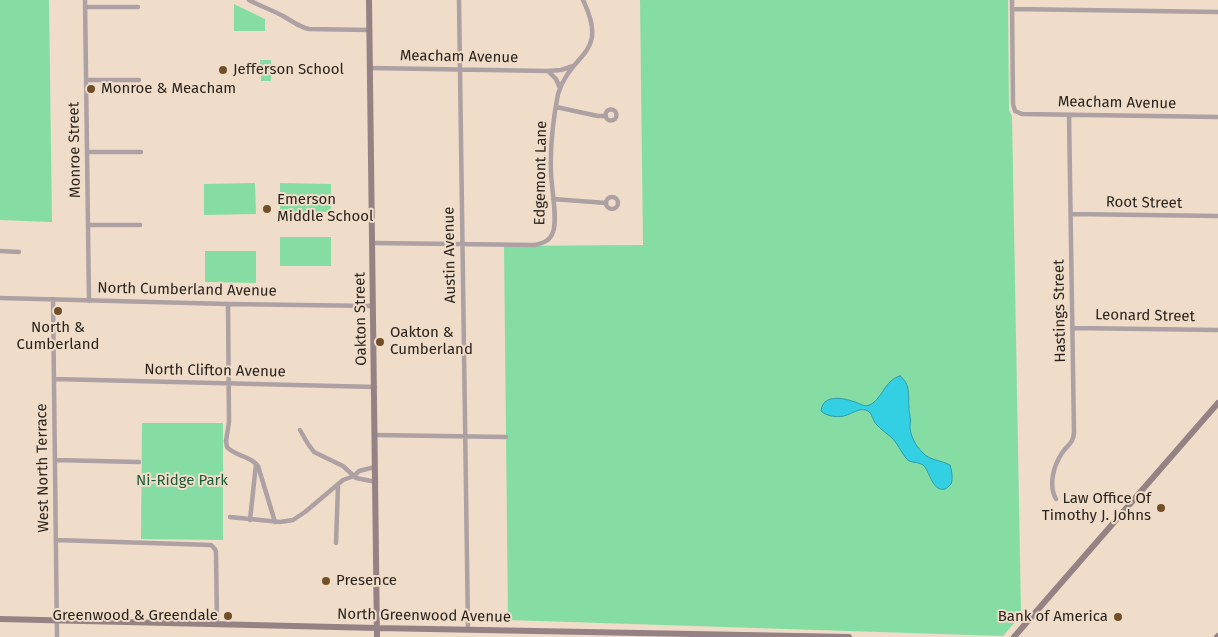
<!DOCTYPE html>
<style>
body{margin:0}
canvas{display:block;background:#efdcc9}
</style>
<canvas width="1218" height="637"></canvas>
<script>
const c = document.querySelector('canvas').getContext('2d');
c.lineJoin = 'round';
function fill(path, color) { c.fillStyle = color; c.fill(path, 'evenodd'); }
function strokePath(path, color, width, dash) { c.strokeStyle = color; c.lineWidth = width; c.lineCap = dash ? 'butt' : 'round'; c.setLineDash(dash || []); c.stroke(path); }
function label(font, color, halo, rows, align = 'center') {
  c.font = font + ' "Fira Sans",sans-serif'; c.lineWidth = 4; c.setLineDash([]); c.textBaseline = 'middle'; c.strokeStyle = halo; c.fillStyle = color; for (const [text, x, y, turn = 0] of rows) {
    c.save(); c.translate(x, y); c.rotate((+turn || 0) * Math.PI / 180); c.textAlign = isNaN(turn) ? turn : align; if (halo) c.strokeText(text, 0, 0); c.fillText(text, 0, 0); c.restore();
  }
}
fill(new Path2D(`
 M0,0H49L52,222L0,220Z
 M640,0H1008L1009,110L1012,116L1021,615L1003,636L508,620L504,246L643,245Z
 M234,4L265,19V31H234Z
 M260,60H271V81H261Z
 M255,183L256,214L204,215V184Z
 M280,183L331,184V212H280Z
 M280,237H331V266H280Z
 M205,251H256V283L205,282Z
 M142,423H223V540L141,539Z`), '#86dda3');
const water = new Path2D(`
 M900,376C911,384 908,396 909,408C909,413 910,412 910,416C911,420 910,424 910,428C911,437 916,446 922,452C930,461 941,460 950,465C952,471 953,479 951,484C949,486 947,488 945,489C932,492 930,471 923,465C919,462 914,463 909,461C904,458 898,444 893,439C888,434 881,430 876,424C873,421 872,413 868,411C861,407 853,413 847,415C840,418 827,417 821,411C823,390 852,400 865,406C881,405 883,380 900,376Z`);
fill(water, '#33d0e3');
strokePath(water, '#319ca8', 1);
strokePath(new Path2D(`
 M85,0L89,301
 M249,0C260,6 272,10 283,16C292,21 299,27 309,29L370,30
 M459,0L468,630
 M1012,0L1013,104L1015,111L1022,114L1218,117
 M85,7H138
 M1012,9L1218,12
 M370,68L548,71L561,70L573,66
 M548,71L556,79L560,88
 M86,80H139
 M556,107L598,116H606
 M605.5 115a5.5 5.5 0 1 1 11 0a5.5 5.5 0 1 1-11 0Z
 M88,152H141
 M606 203a6 6 0 1 1 12 0a6 6 0 1 1-12 0Z
 M553,199L606,203
 M1071,214L1218,216
 M89,225H140
 M373,243L535,245C543,243 550,241 553,232C558,218 551,187 551,171C550,145 553,120 558,94C571,51 610,56 583,0
 M0,251L19,252
 M0,298L228,304L373,306
 M53,299L57,637
 M228,304L229,422L226,441L227,447C236,457 250,455 258,466L275,522
 M1072,328L1218,330
 M54,379L375,387
 M300,430L308,444L314,452L343,466L356,478L376,482
 M375,435L506,437
 M55,460L139,462
 M1056,499C1048,485 1054,465 1062,453C1068,444 1073,444 1074,433L1069,115
 M230,517L280,522L293,520L305,512L343,480L354,476L359,471L375,467
 M250,520L256,464
 M56,540L211,545L215,549L216,552L217,624
 M336,543L338,485`), '#ada1a3', 4.5);
strokePath(new Path2D(`
 M369,0L377,637
 M0,619L377,628L849,637
 M1014,637L1218,403
 M1217,637L1218,636`), '#958285', 6);
for (const [x, y, r, color] of [
 [223,70,5,"#734f29"],
 [91,89,5,"#734f29"],
 [267,209,5,"#734f29"],
 [58,311,5,"#734f29"],
 [380,342,5,"#734f29"],
 [1161,508,5,"#734f29"],
 [326,581,5,"#734f29"],
 [228,616,5,"#734f29"],
 [1118,617,5,"#734f29"]
]) { const dot = new Path2D(); dot.arc(x, y, r, 0, 2 * Math.PI); c.fillStyle = color; c.fill(dot); strokePath(dot, '#efdcc9', 2); }
label('15px', '#2b241d', '#efdcc9', [
 ["Meacham Avenue",459,57,1],
 ["Meacham Avenue",1117,103,1],
 ["Monroe Street",75,150,-91],
 ["Edgemont Lane",541,173,-89],
 ["Root Street",1144,203,1],
 ["Austin Avenue",450,255,-91],
 ["North Cumberland Avenue",187,290,1],
 ["Hastings Street",1060,311,-91],
 ["Leonard Street",1145,316,1],
 ["Oakton Street",361,319,-91],
 ["North Clifton Avenue",215,371,1],
 ["West North Terrace",43,468,-91],
 ["North Greenwood Avenue",424,616,1]
]);
label('15px', '#2b241d', '#efdcc9', [
 ["Jefferson School",233,70],
 ["Monroe & Meacham",101,89],
 ["Emerson",277,200],
 ["Middle School",277,217],
 ["North &",58,328,"center"],
 ["Cumberland",58,345,"center"],
 ["Oakton &",390,333],
 ["Cumberland",390,350],
 ["Law Office Of",1151,499,"right"],
 ["Timothy J. Johns",1151,516,"right"],
 ["Presence",336,581],
 ["Greenwood & Greendale",218,616,"right"],
 ["Bank of America",1108,617,"right"]
], 'left');
label('15px', '#1b5e37', '#efdcc9', [
 ["Ni-Ridge Park",182,481]
]);
</script>
